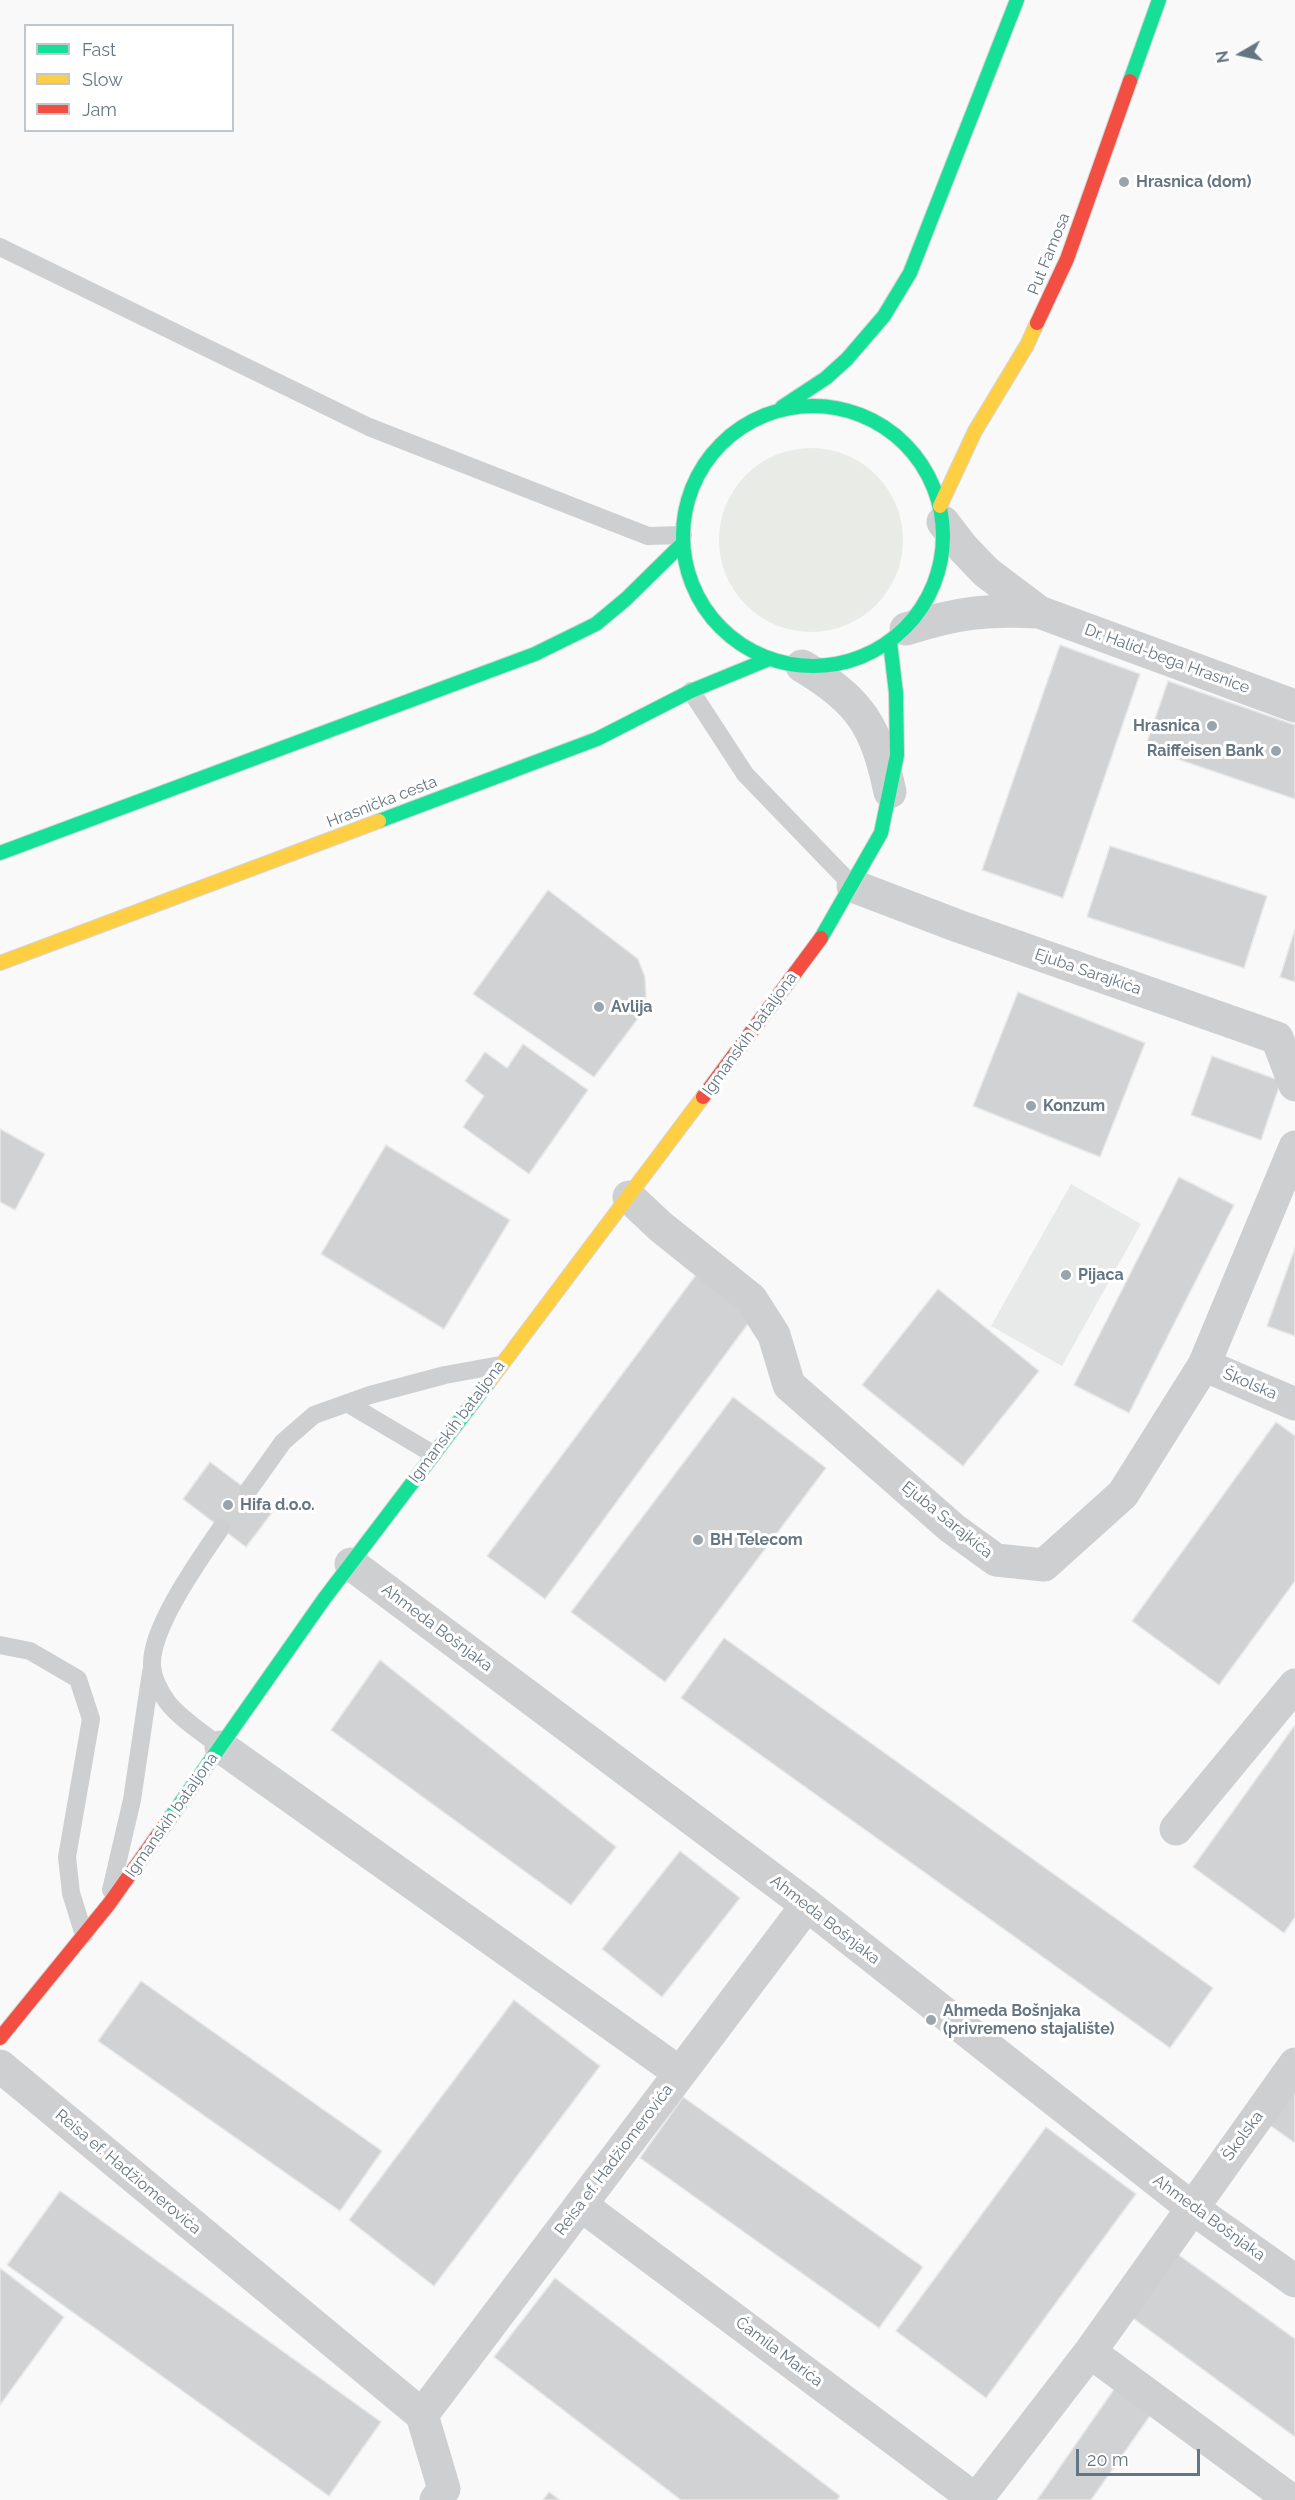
<!DOCTYPE html>
<meta charset="utf-8">
<style>
body{margin:0}
#map{position:relative;width:1295px;height:2500px;overflow:hidden;background:#f9f9f9;font-family:Raleway,sans-serif}
canvas{display:block}
.legend{position:absolute;left:24px;top:24px;width:210px;height:108px;box-sizing:border-box;background:#fff;border:2px solid #c1c8cd;margin:0;padding:8px 10px;list-style:none;font-size:18px;color:#657683}
.legend li{display:flex;align-items:center;gap:12px;height:30px}
.legend b{width:30px;border:2px solid #c1c8cd}
.north{position:absolute;left:1211px;top:24px;width:60px;height:60px;-webkit-text-stroke:4px #fff;paint-order:stroke;rotate:261deg;font-size:16px;font-weight:700;line-height:24px;text-align:center;color:#657683}
.north::after{content:'';display:block;margin:auto;width:21px;height:27px;background:#657683;clip-path:polygon(50% 0,100% 100%,50% 72%,0 100%)}
.scale{position:absolute;left:1076px;top:2449px;width:124px;height:27px;box-sizing:border-box;border:3px solid #657683;border-top:0;padding-left:8px;font-size:18px;line-height:21px;white-space:nowrap;color:#657683;-webkit-text-stroke:4px #fff;paint-order:stroke}
</style>
<div id="map">
<canvas width="1295" height="2500"></canvas>
<ul class="legend">
<li><b style="height:8px;background:#16e098"></b>Fast</li>
<li><b style="height:8px;background:#ffcf43"></b>Slow</li>
<li><b style="height:8px;background:#f24e42"></b>Jam</li>
</ul>
<div class="north">N</div>
<div class="scale">20 m</div>
</div>
<script>
const c = document.querySelector('canvas').getContext('2d');
c.lineJoin = 'round';
function fill(path, color) { c.fillStyle = color; c.fill(path, 'evenodd'); }
function strokePath(path, color, width, dash) { c.strokeStyle = color; c.lineWidth = width; c.lineCap = dash ? 'butt' : 'round'; c.setLineDash(dash || []); c.stroke(path); }
function label(font, color, halo, rows, align = 'center') {
  c.font = font + ' Raleway,sans-serif'; c.lineWidth = 6; c.setLineDash([]); c.textBaseline = 'middle'; c.strokeStyle = halo; c.fillStyle = color; for (const [text, x, y, turn = 0] of rows) {
    c.save(); c.translate(x, y); c.rotate((+turn || 0) * Math.PI / 180); c.textAlign = isNaN(turn) ? turn : align; if (halo) c.strokeText(text, 0, 0); c.fillText(text, 0, 0); c.restore();
  }
}
fill(new Path2D(`
 M1071,1184L1141,1224L1062,1366L991,1326Z`), '#e8e9e9');
fill(new Path2D(`
 M719 540a92 92 0 1 1 184 0a92 92 0 1 1-184 0Z`), '#e8ebe6');
const building = new Path2D(`
 M1060,645L1140,674L1063,898L982,870Z
 M1168,681L1295,725V799L1145,748Z
 M1110,846L1267,896L1244,968L1087,917Z
 M548,890L638,959L645,977L646,996L642,1013L594,1077L473,994Z
 M1295,929V982L1280,977Z
 M1018,992L1145,1043L1100,1157L973,1106Z
 M523,1044L588,1090L529,1174L463,1127L484,1096L465,1081L485,1052L507,1068Z
 M1212,1056L1281,1081L1261,1140L1191,1115Z
 M0,1129L45,1154L15,1210L0,1202Z
 M386,1145L510,1220L444,1329L321,1254Z
 M1179,1177L1234,1205L1129,1413L1074,1385Z
 M1295,1248V1336L1267,1326Z
 M696,1275L753,1317L545,1599L487,1556Z
 M938,1289L1039,1371L963,1466L862,1385Z
 M733,1397L826,1468L665,1682L571,1612Z
 M1276,1422L1295,1436V1581L1219,1685L1132,1621Z
 M210,1462L274,1510L246,1547L183,1499Z
 M724,1638L1213,1988L1170,2048L681,1698Z
 M380,1660L616,1847L571,1905L331,1730Z
 M1295,1725V1917L1284,1933L1193,1867Z
 M680,1851L740,1898L662,1997L602,1949Z
 M141,1981L382,2151L340,2211L98,2041Z
 M514,2000L600,2066L434,2286L349,2220Z
 M1295,2072V2143L1261,2119Z
 M683,2097L923,2267L879,2328L640,2158Z
 M1046,2127L1136,2194L986,2398L896,2331Z
 M60,2191L381,2422L329,2496L7,2265Z
 M1176,2253L1295,2339V2437L1130,2316Z
 M0,2268L64,2317L0,2405Z
 M555,2278L840,2496L837,2500H681L494,2357Z
 M1117,2385L1154,2410L1091,2500H1037Z
 M549,2492L560,2500H543Z`);
fill(building, '#d0d2d3');
strokePath(building, '#e8e8e8', 1.5);
const fast = new Path2D(`
 M1130,81L1159,0
 M683 536a130 130 0 1 1 260 0a130 130 0 1 1-260 0Z
 M782,407L826,378L847,359L884,316L910,273L1017,0
 M379,821L597,739L691,691L769,659
 M0,853L535,654L596,624L626,599L683,543
 M821,938L881,833L897,755L896,693L890,642
 M170,1818L324,1599L488,1383`);
const slow = new Path2D(`
 M940,506L975,431L1027,345L1037,323
 M0,963L379,821
 M488,1383L703,1097`);
const jam = new Path2D(`
 M1037,323L1067,259L1130,81
 M703,1097L821,938
 M0,2038L109,1904L170,1818`);
strokePath(fast, '#d5d6d7', 16);
strokePath(slow, '#d5d6d7', 16);
strokePath(jam, '#d5d6d7', 16);
strokePath(new Path2D(`
 M0,247L369,427L648,536L683,535
 M691,691L745,774L853,886
 M347,1403L433,1454
 M248,1491L283,1442L314,1415L370,1395L445,1375L500,1365
 M0,1645L30,1651L78,1679L91,1719L67,1857L71,1893L84,1935
 M221,1747C203,1733 182,1720 168,1703C160,1692 153,1679 152,1666C150,1628 200,1559 221,1528
 M111,1890L132,1800L151,1672`), '#cecfd0', 18);
strokePath(new Path2D(`
 M943,522L963,548L986,572L1039,612L1295,706
 M906,629C956,613 987,609 1039,612
 M802,666C861,701 876,726 890,792
 M853,886L958,926L1277,1038L1295,1085
 M629,1197L661,1227L751,1299L774,1335L789,1385L952,1528L996,1560L1044,1565L1123,1494L1204,1365L1295,1147
 M1204,1365L1295,1404
 M351,1564L807,1905L1192,2208L1295,2281
 M221,1747L680,2073
 M1176,1829L1295,1685
 M0,2066L422,2415L444,2489L436,2500
 M581,2205L976,2500
 M1090,2352L1291,2500
 M422,2415L807,1905
 M976,2500L1090,2352L1295,2064`), '#cecfd0', 33);
strokePath(fast, '#16e098', 14);
strokePath(slow, '#ffcf43', 14);
strokePath(jam, '#f24e42', 14);
for (const [x, y, r, color] of [
 [1124,182,6,"#99a4ac"],
 [1212,726,6,"#99a4ac"],
 [1276,751,6,"#99a4ac"],
 [599,1007,6,"#99a4ac"],
 [1031,1106,6,"#99a4ac"],
 [1066,1275,6,"#99a4ac"],
 [228,1505,6,"#99a4ac"],
 [698,1540,6,"#99a4ac"],
 [931,2020,6,"#99a4ac"]
]) { const dot = new Path2D(); dot.arc(x, y, r, 0, 2 * Math.PI); c.fillStyle = color; c.fill(dot); strokePath(dot, '#fff', 2); }
label('bold 16px', '#657683', '#fff', [
 ["Hrasnica (dom)",1136,182],
 ["Hrasnica",1200,726,"right"],
 ["Raiffeisen Bank",1264,751,"right"],
 ["Avlija",611,1007],
 ["Konzum",1043,1106],
 ["Pijaca",1078,1275],
 ["Hifa d.o.o.",240,1505],
 ["BH Telecom",710,1540],
 ["Ahmeda Bošnjaka",943,2011],
 ["(privremeno stajalište)",943,2029]
], 'left');
label('16px', '#657683', '#fff', [
 ["Put Famosa",1049,254,-68],
 ["Dr. Halid-bega Hrasnice",1167,659,20],
 ["Hrasnička cesta",382,802,-21],
 ["Ejuba Sarajkića",1088,972,19],
 ["Igmanskih bataljona",750,1034,-54],
 ["Školska",1250,1384,23],
 ["Igmanskih bataljona",457,1422,-53],
 ["Ejuba Sarajkića",947,1520,39],
 ["Ahmeda Bošnjaka",437,1628,37],
 ["Igmanskih bataljona",172,1815,-55],
 ["Ahmeda Bošnjaka",825,1920,38],
 ["Školska",1243,2136,-54],
 ["Reisa ef. Hadžiomerovića",614,2160,-53],
 ["Reisa ef. Hadžiomerovića",128,2172,40],
 ["Ahmeda Bošnjaka",1209,2218,36],
 ["Ćamila Marića",779,2352,37]
]);
</script>
